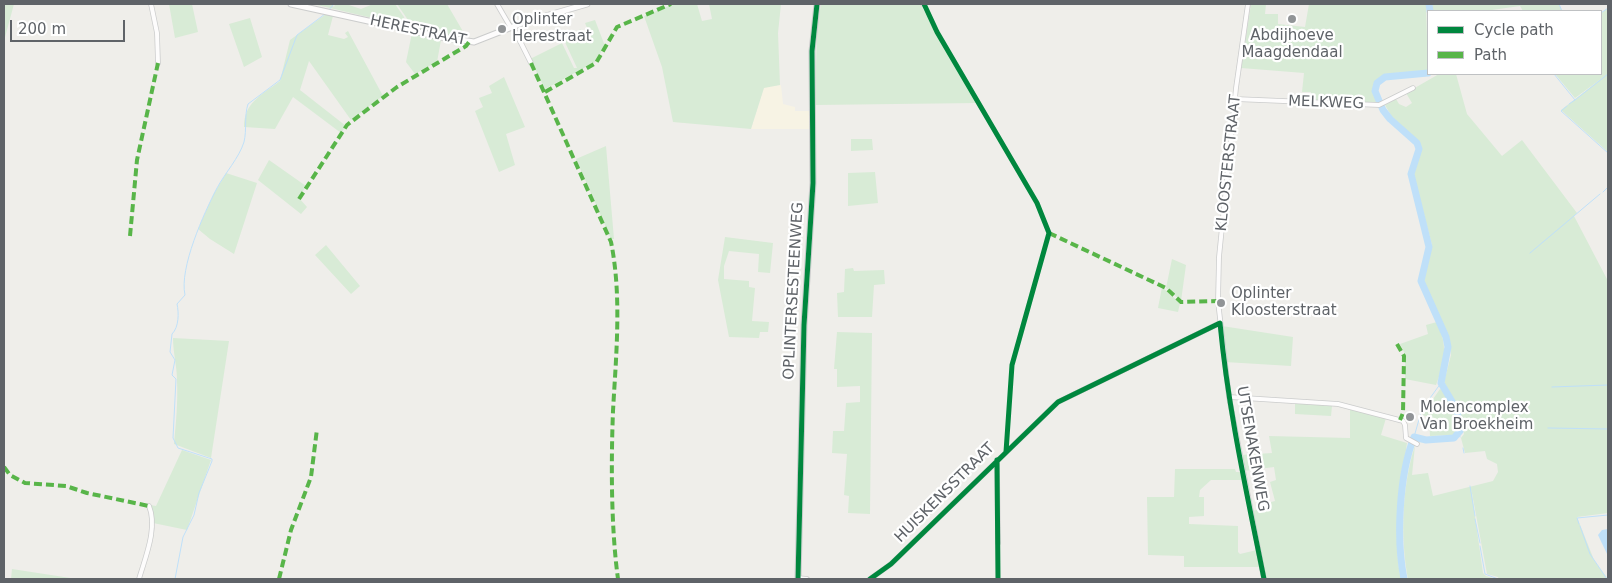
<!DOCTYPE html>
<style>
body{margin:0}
#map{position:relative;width:1612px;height:583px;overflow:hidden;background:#efeeea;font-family:"DejaVu Sans",sans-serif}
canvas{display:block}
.frame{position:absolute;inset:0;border:5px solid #5f6368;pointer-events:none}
.legend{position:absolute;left:1427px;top:10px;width:175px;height:65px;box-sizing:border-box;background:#fff;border:1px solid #bfc1c3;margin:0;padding:6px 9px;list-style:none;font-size:15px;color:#5f6368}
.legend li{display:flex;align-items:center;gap:10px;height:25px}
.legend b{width:25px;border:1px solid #bfc1c3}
.scale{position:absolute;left:10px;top:20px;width:115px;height:22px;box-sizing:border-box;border:2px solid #5f6368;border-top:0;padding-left:6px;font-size:15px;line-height:18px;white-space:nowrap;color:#5f6368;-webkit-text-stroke:4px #fff;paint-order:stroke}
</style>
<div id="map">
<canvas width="1612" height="583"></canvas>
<div class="frame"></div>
<ul class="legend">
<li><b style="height:6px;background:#00873e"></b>Cycle path</li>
<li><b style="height:6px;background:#58b549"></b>Path</li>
</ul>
<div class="scale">200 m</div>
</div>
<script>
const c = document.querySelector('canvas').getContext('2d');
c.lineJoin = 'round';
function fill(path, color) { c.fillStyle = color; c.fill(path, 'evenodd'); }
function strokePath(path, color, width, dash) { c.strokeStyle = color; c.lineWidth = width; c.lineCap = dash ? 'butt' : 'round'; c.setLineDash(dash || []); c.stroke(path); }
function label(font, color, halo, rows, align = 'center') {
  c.font = font + ' "DejaVu Sans",sans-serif'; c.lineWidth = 4.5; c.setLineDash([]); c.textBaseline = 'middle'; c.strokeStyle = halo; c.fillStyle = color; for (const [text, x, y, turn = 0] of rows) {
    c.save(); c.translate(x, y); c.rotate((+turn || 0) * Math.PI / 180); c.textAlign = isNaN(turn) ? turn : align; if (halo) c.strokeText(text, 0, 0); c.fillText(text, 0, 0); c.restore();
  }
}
fill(new Path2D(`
 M781,85L783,104L795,107V111H809L810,129H751L764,87Z`), '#f7f3e4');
fill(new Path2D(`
 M4,4H14L4,41Z
 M169,4H192L198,32L175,38Z
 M313,4H332L334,7L335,4H346L361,9L373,4H395L404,17L406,26Z
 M397,4H447L468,40L409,27L408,20Z
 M674,4H697L702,21L712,19L709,4H781L778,33L780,85L764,88L751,129L673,122L662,67L644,16Z
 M821,4H920L977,103L815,105L817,29Z
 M1251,4H1266L1265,14H1278V24L1305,27L1309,4H1426L1428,70C1411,77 1383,65 1374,86L1378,103L1310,101L1311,92H1302L1304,73L1241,68Z
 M1432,4H1559L1562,11H1523L1520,6L1485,11H1433Z
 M1608,8V152L1561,110L1605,76L1575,98L1555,74H1601V13Z
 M326,14L333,16L328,35L344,39L348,37L345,33L348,31L383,96L351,120L309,61L300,90L346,126L341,133L293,97L275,129L244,127C244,102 262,95 280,81L290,40Z
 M250,18L262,57L244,67L229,24Z
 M595,20L605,46L595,62L545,89L530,59L562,43L574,68H577L564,40L572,39L570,34L581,29L585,37L590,35L585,23Z
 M412,33L441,40L437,62L415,74L406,62Z
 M1439,74H1456L1467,114L1502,156L1522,140L1577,213L1574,216L1608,281V513L1577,517L1594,560L1608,579H1499L1498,577L1487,574L1471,488L1483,573L1486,576L1496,579H1408C1400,536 1402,487 1415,445L1412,475L1428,473L1433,496L1493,481L1498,472L1497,464L1487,459L1485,451L1465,453L1461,438L1464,434L1458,407L1444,382L1451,355L1449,338L1423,281L1432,245L1414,177C1413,165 1421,156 1420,144L1392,117L1385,105L1396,99L1399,104L1406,107L1412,103L1406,93Z
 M504,77L525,127L506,134L515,165L499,172L475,111L483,107L479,98L492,93L489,86Z
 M851,139H872L873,150L851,151Z
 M606,146L614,239H611L576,159Z
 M269,160L306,186L299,198L307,207L301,214L258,180Z
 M875,172L878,203L848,206V173Z
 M226,173L257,183L234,254L210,239L198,229L213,195Z
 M725,237L773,243L770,273L758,272L759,254L729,251L724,266V279L749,281V287L755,288L752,321L769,322L768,332H760L759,338L729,337L718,280Z
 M326,245L360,286L351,294L315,255Z
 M1172,259L1186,265L1181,301L1166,288Z
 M853,268L854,271L884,270L885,284L874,285L872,317H838L837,293L844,292L845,269Z
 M1162,287L1180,303L1178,312L1158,308Z
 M1437,322C1448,345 1445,362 1436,385L1405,379V354L1400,344L1428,334L1426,325Z
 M1222,326L1293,337L1291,366L1225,362Z
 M837,332L872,333L870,514L848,513L849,496L844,495L847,454L832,453L833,431H844L846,403L860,402V386L837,387V369H834Z
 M173,338L229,341L211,458L174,444C176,423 178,401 177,381C177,366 173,353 173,338Z
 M1440,389L1445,391L1456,418L1458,430L1455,435L1430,436L1429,417L1422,415Z
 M1295,403L1332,406L1331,416L1295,414Z
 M1350,408L1386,418L1381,435L1407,443C1406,454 1402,466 1401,478C1398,509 1394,548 1401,579H1266L1252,511L1270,507L1271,502L1275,501L1270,482L1276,480L1274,467L1244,471L1241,455L1272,453L1269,436L1350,438Z
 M182,450L211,460L187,530L153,523L150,505L156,506Z
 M1175,469H1235L1236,472H1240L1242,480H1211L1200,490L1199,497H1204V516L1189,517V524L1238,526V552L1240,554L1257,550L1259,567H1184V556L1148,555L1147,497H1174Z
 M12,569L77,579H11Z`), '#d8ebd6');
fill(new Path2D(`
 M1608,529V556L1598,535L1602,530Z`), '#bfe0f9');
strokePath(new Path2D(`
 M1559,4L1562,11
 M328,11L334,4
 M1601,13L1608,8
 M1554,74L1575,100L1569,104
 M1575,100L1608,74
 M1567,106L1561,111L1608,153
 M1603,192L1608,187
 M1530,253L1600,194
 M1552,387L1608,385
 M1548,428L1608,429
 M1459,434L1460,437
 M1414,437L1422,409L1441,383
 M1463,448L1464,453
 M1470,486L1475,516
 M1475,519L1480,543
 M1579,524L1577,518L1608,515
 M1580,526L1590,554L1607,579
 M1480,546L1485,574L1498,579
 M175,579L183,537L194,515L199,493L212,461V459L178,448L173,438L176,379L172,375L175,360L170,352L172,334C179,327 179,313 177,304L185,295C179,268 204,213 217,188C225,173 239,158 244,142C247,130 244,116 248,104L280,80L297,35L325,14`), '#bfe0f9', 1);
strokePath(new Path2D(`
 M1429,4L1430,11
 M1404,579C1396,539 1399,475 1414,437L1426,440L1454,438L1460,431L1457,410L1441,383L1448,347L1446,337L1421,281L1429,247L1411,174L1419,149L1417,143L1390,119L1383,110L1375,91L1377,83L1385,77L1428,73`), '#bfe0f9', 7);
const minor = new Path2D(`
 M151,4L157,33L158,63
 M497,4L511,28
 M923,4L924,5
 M1248,4L1236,88L1219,257L1218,301L1229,397L1264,579
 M513,27L531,63
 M1235,99L1379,105L1413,88
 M1229,397L1338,404L1403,421L1405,425L1406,438L1417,444
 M997,460L998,543
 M798,578L807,579
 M139,579C145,558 158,528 149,506
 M870,579L891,564L1058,402L1220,323`);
const tertiary = new Path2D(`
 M291,4L441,37L474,42L525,22L587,4
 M798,579L804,325L813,183L812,51L817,4`);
strokePath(minor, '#cbcccc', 5.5);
strokePath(tertiary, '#cbcccc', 7);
strokePath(minor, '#fdfcfc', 4);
strokePath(tertiary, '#fdfcfc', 5);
strokePath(new Path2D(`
 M531,63L611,242C622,296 616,356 613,411C611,463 611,528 618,579
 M545,92L596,63L617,27L671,4
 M299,199L347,125L397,87L466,46L469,42
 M1049,233L1166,288L1181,302L1218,301
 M130,236L137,160L158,63
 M1397,344L1404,356L1403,413L1400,420
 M4,467L10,475L25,483L66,486L87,493L149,506
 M279,579L291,530L311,477L317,429`), '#58b549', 4, [8, 4]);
strokePath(new Path2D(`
 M924,4L937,32L1037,203L1049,233L1012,365L1006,452
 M997,460L998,579
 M798,579L804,325L813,183L812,51L817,4
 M870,579L891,564L1058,402L1220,323C1228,409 1247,494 1264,579`), '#00873e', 5);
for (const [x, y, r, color] of [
 [1292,19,5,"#919496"],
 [502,29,5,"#919496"],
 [1221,303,5,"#919496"],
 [1410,417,5,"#919496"]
]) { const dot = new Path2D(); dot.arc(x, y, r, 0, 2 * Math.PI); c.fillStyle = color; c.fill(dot); strokePath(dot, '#fff', 2); }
label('15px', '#5f6368', '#fff', [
 ["Oplinter",512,20],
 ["Herestraat",512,37],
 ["Abdijhoeve",1292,36,"center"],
 ["Maagdendaal",1292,53,"center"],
 ["Oplinter",1231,294],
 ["Kloosterstraat",1231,311],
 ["Molencomplex",1420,408],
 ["Van Broekheim",1420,425]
], 'left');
label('15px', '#5f6368', '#fff', [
 ["HERESTRAAT",418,31,12],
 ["MELKWEG",1326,103,2],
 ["KLOOSTERSTRAAT",1229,163,-84],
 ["OPLINTERSESTEENWEG",794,291,-87],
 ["UTSENAKENWEG",1252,449,80],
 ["HUISKENSSTRAAT",945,493,-45]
]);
</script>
